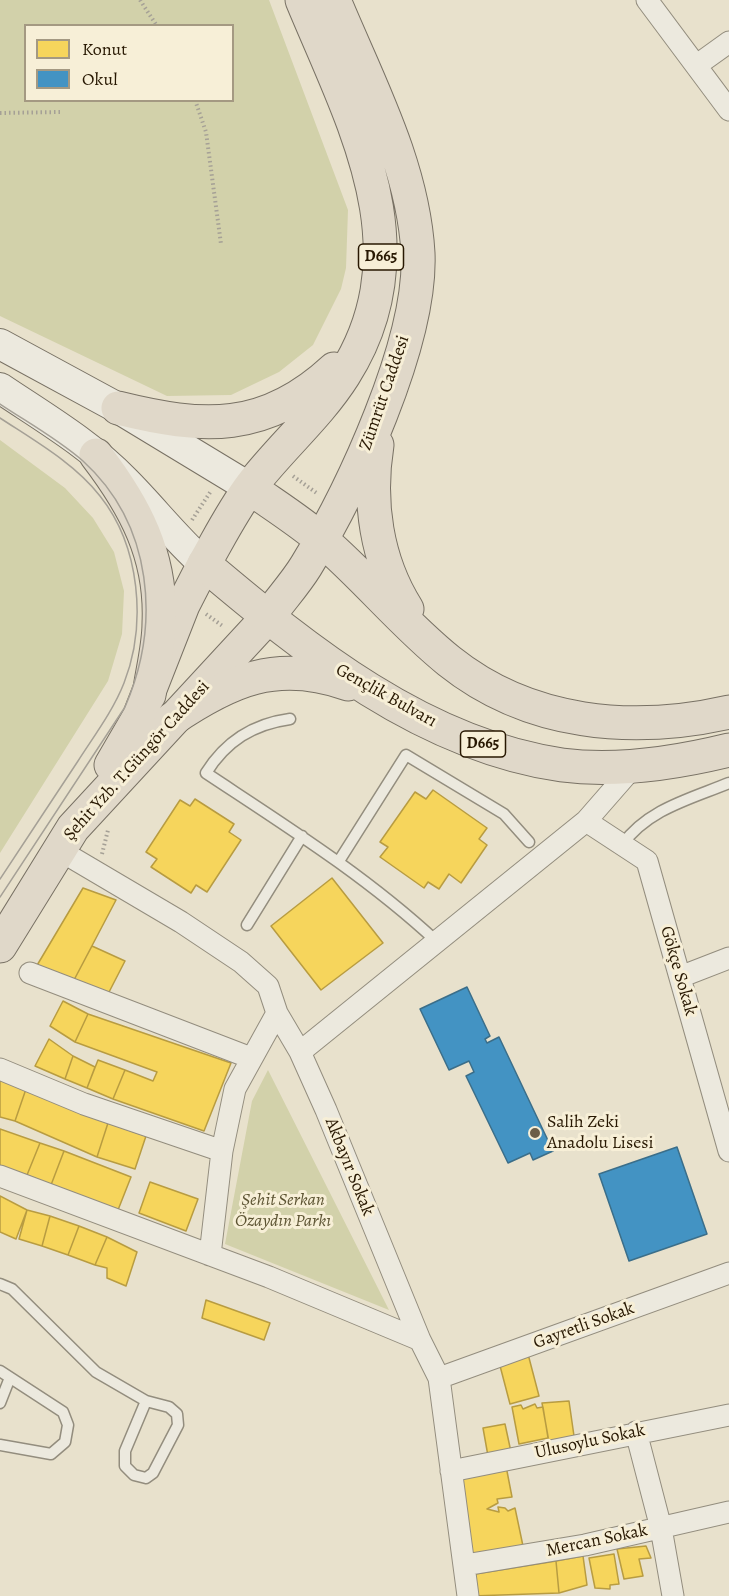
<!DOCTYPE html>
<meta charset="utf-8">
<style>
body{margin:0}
#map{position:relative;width:729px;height:1596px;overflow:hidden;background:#e8e1cc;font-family:Alegreya,serif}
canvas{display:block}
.legend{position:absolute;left:24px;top:24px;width:210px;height:78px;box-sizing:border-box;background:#f7efd7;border:2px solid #a49982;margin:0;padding:8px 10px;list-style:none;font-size:18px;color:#281802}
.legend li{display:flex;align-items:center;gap:12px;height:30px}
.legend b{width:30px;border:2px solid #a49982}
</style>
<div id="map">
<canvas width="729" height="1596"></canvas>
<ul class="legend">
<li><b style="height:16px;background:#f6d55c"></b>Konut</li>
<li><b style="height:16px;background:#4393c3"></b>Okul</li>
</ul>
</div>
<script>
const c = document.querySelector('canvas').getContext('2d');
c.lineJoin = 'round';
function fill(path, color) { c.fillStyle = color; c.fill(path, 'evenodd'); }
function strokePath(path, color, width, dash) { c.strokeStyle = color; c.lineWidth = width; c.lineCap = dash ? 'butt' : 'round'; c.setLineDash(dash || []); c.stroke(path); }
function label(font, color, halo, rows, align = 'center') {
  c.font = font + ' Alegreya,serif'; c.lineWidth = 6; c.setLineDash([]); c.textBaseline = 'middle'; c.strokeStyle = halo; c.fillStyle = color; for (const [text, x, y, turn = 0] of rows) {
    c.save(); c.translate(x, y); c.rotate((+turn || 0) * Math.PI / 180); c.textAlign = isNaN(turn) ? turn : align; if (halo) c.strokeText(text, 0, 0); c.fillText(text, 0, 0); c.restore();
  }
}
fill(new Path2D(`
 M0,0H269L348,210L346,268L341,289L313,345L279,372L231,395L167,396L0,316ZM26,26H232V100H26Z
 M0,440L65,488L93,518L114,552L124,591L122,634L108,681L0,853Z
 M268,1070L389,1310L225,1244L252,1101Z`), '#d2d1aa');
const homes = new Path2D(`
 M433,790L487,828L479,839L487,845L461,883L449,874L439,889L428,882L424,888L380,857L388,847L380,842L415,792L426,799Z
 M195,799L234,824L229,832L241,840L207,892L196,885L191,893L151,867L157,859L146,852L180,800L190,806Z
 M332,878L383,943L321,990L271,926Z
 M83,888L116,900L74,980L36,967Z
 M92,946L125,961L107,996L74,980Z
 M63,1001L88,1014L75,1042L50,1026Z
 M88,1014L231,1063L204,1131L113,1099L125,1070L153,1081L157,1072L75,1042Z
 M49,1039L73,1056L65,1079L35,1066Z
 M73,1056L95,1067L87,1088L65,1079Z
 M98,1060L125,1070L113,1099L87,1088Z
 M0,1080L26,1089L15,1121L0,1117Z
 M26,1089L108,1123L97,1157L15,1121Z
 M108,1123L146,1136L135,1169L97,1157Z
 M0,1129L40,1143L27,1175L0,1166Z
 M40,1143L64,1151L51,1185L27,1175Z
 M64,1151L131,1177L118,1210L51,1185Z
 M150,1182L198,1199L186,1231L139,1213Z
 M0,1196L27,1210L16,1239L0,1232Z
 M27,1210L50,1216L42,1246L19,1239Z
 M50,1216L79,1226L68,1255L42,1246Z
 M79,1226L107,1237L95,1265L68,1255Z
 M107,1237L137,1252L126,1286L107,1278V1268L95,1265Z
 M206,1300L270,1323L264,1340L202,1318Z
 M528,1354L539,1396L510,1404L499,1362Z
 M569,1401L574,1436L549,1442L542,1403Z
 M535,1404L537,1408L543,1407L548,1438L519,1444L512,1407L521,1405L523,1409Z
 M505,1424L511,1452L488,1456L483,1428Z
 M506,1466L512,1497L497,1499L498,1503L487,1509L499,1512L498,1507L505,1508L508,1511L515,1508L523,1546L471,1557L462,1475Z
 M646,1546L651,1558L639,1559L643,1576L624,1579L617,1549Z
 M614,1554L619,1584L610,1585V1589L595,1588L589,1558Z
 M583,1556L587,1585L559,1593L556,1561Z
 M556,1561L559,1593L472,1596L469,1575Z`);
fill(homes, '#f6d55c');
strokePath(homes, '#b89c41', 1.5);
const schools = new Path2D(`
 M467,987L490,1036L485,1039L487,1043L499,1037L553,1151L533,1160L530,1153L508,1163L466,1076L474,1072L469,1061L449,1070L420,1009Z
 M677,1147L707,1234L629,1261L599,1174Z`);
fill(schools, '#4393c3');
strokePath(schools, '#3b6e89', 1.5);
const service = new Path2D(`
 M290,719C253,724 226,741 206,773C286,826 366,876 436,941
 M622,845C648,809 690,799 729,783
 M339,861L406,755L504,814L529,842
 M247,925L302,836
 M0,1284L12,1289L96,1372L146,1401L169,1407L177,1414L178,1425L153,1473L146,1478L134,1475L125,1466V1451L146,1401
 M0,1371L63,1412L68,1425L65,1442L51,1454L0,1445
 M0,1403L9,1380`);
const minor = new Path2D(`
 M647,0L729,110
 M697,65L729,42
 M586,821L647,861L729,1151
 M59,850L181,922L241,962L268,986L277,1013L300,1052L326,1110L420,1340L439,1378L468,1596
 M30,973L251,1058
 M680,977L729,958
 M300,1052L586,821L634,766
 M0,1069L84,1104L222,1151
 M0,1176L269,1277L420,1340
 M210,1255L222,1151L235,1089L277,1013
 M439,1378L729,1273
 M636,1432L661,1528L673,1596
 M451,1471L729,1415
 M465,1565L585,1545L729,1512`);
const secondary = new Path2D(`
 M0,344L118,408L250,488
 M0,388C43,417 88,443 125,481C152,508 175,538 204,564`);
const primary = new Path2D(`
 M111,765L139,717L183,605L204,564
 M0,946L73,828L268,617`);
const trunk = new Path2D(`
 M302,0C352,121 425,248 344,375C318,416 281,447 251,486C233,510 219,538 204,564C307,651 423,745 562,765C616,772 676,763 729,750
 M118,408C203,429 265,433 334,369
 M377,445C368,501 376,560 407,609
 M96,455C135,506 162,556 159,623C159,647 152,672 149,695
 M250,488C274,505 301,522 323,541C367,579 404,625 449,661C529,725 632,734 729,712
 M268,617C280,600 295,584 306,566C352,491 422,342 418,253C413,164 367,80 334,0
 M171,720C230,680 277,659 348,684`);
strokePath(service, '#938d7e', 13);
strokePath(minor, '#938d7e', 23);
strokePath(secondary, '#787164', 32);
strokePath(primary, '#787164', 35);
strokePath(trunk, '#787164', 35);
strokePath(new Path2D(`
 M140,0L157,26
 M195,100L206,132L221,244
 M0,113L60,112
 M293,476L318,494
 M192,520L211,491
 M206,614L224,627
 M102,854L108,830`), '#a5a096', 4, [1.5, 3]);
strokePath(service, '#ece9de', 10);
strokePath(minor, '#ece9de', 21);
strokePath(secondary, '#ece9de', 30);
strokePath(primary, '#e0d8c9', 33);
strokePath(trunk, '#e0d8c9', 33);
strokePath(new Path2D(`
 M0,404C27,422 58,439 83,461C153,525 161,624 125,707L0,897
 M0,418C35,441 74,463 100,496C140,546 147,624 124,683C113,711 94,736 78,761C52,800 26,840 0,879`), '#a5a096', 1.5);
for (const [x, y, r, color] of [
 [535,1133,6,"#6b5e49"]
]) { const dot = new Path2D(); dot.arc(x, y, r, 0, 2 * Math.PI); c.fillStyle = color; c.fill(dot); strokePath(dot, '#f7efd7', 2); }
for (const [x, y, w] of [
 [381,257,45],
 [483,744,45]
]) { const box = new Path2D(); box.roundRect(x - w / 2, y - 13, w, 26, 4.5); c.fillStyle = '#f7efd7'; c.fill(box); strokePath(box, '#281802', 1.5); }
label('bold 16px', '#281802', null, [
 ["D665",381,257],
 ["D665",483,744]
]);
label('18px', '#281802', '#f7efd7', [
 ["Zümrüt Caddesi",385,393,-71],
 ["Gençlik Bulvarı",386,696,29],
 ["Şehit Yzb. T.Güngör Caddesi",137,761,-48],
 ["Gökçe Sokak",678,971,74],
 ["Akbayır Sokak",349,1167,68],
 ["Gayretli Sokak",584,1326,-20],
 ["Ulusoylu Sokak",590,1442,-12],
 ["Mercan Sokak",597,1541,-12]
]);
label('18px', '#281802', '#f7efd7', [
 ["Salih Zeki",547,1123],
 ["Anadolu Lisesi",547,1144]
], 'left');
label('italic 18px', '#5d5433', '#f7efd7', [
 ["Şehit Serkan",283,1201],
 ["Özaydın Parkı",283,1222]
]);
</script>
